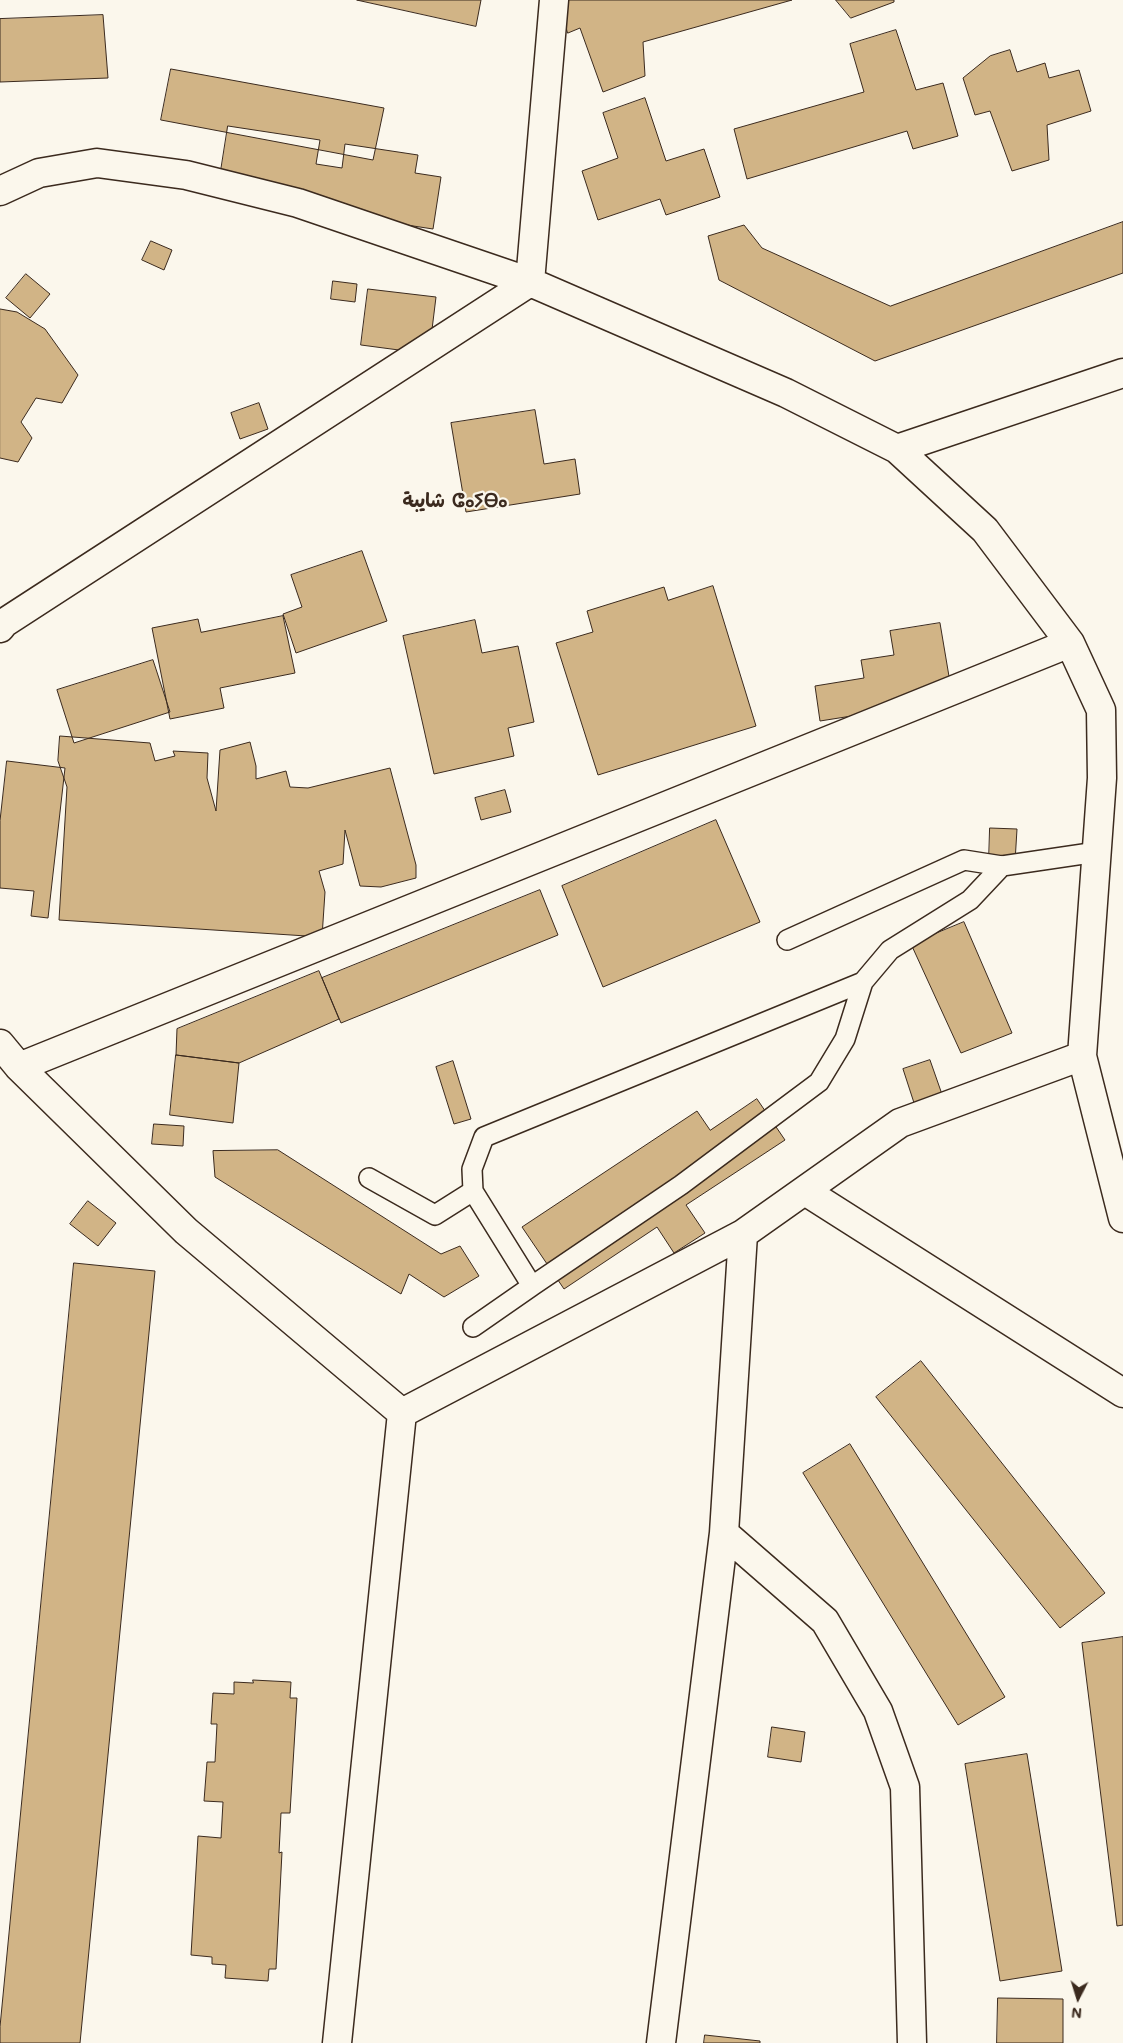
<!DOCTYPE html>
<meta charset="utf-8">
<style>
body{margin:0}
#map{position:relative;width:1123px;height:2043px;overflow:hidden;background:#fbf7ec;font-family:Mali,sans-serif}
canvas{display:block}
.north{position:absolute;left:1053px;top:1973px;width:50px;height:50px;-webkit-text-stroke:4px #fbf7ec;paint-order:stroke;rotate:185deg;font-size:14px;font-weight:700;line-height:20px;text-align:center;color:#3b2a1e}
.north::after{content:'';display:block;margin:auto;width:18px;height:22px;background:#3b2a1e;clip-path:polygon(50% 0,100% 100%,50% 72%,0 100%)}
</style>
<div id="map">
<canvas width="1123" height="2043"></canvas>
<div class="north">N</div>
</div>
<script>
const c = document.querySelector('canvas').getContext('2d');
c.lineJoin = 'round';
function fill(path, color) { c.fillStyle = color; c.fill(path, 'evenodd'); }
function strokePath(path, color, width, dash) { c.strokeStyle = color; c.lineWidth = width; c.lineCap = dash ? 'butt' : 'round'; c.setLineDash(dash || []); c.stroke(path); }
function label(font, color, halo, rows, align = 'center') {
  c.font = font + ' Mali,"Playpen Sans Arabic","Noto Sans Tifinagh",sans-serif'; c.lineWidth = 4.5; c.setLineDash([]); c.textBaseline = 'middle'; c.strokeStyle = halo; c.fillStyle = color; for (const [text, x, y, turn = 0] of rows) {
    c.save(); c.translate(x, y); c.rotate((+turn || 0) * Math.PI / 180); c.textAlign = isNaN(turn) ? turn : align; if (halo) c.strokeText(text, 0, 0); c.fillText(text, 0, 0); c.restore();
  }
}
const building = new Path2D(`
 M357,0H481L476,26Z
 M559,0H792L643,42L645,76L603,92L580,28L568,33Z
 M836,0H894V2L851,18Z
 M103,15L108,78L0,82V19Z
 M896,30L916,90L943,83L958,136L913,149L907,131L747,179L734,129L864,92L850,44Z
 M1010,50L1017,72L1045,63L1049,78L1079,70L1091,111L1047,125L1049,160L1012,171L990,111L975,115L963,78L990,56Z
 M171,69L384,108L373,160L161,120Z
 M645,98L666,161L704,149L720,197L666,215L660,199L598,220L582,171L618,158L603,113Z
 M228,126L320,140L316,164L342,168L345,144L418,155L415,173L441,177L433,229L217,196Z
 M1123,222V273L875,361L719,280L708,236L744,225L762,248L890,306Z
 M151,241L172,250L164,270L142,260Z
 M26,274L50,294L30,318L6,298Z
 M333,281L357,284L355,302L331,299Z
 M368,289L436,297L429,354L361,345Z
 M0,309L17,312L45,329L78,375L62,403L36,398L21,422L32,438L18,462L0,458Z
 M259,403L268,429L240,439L231,413Z
 M535,410L544,464L575,459L580,494L466,512L451,423Z
 M362,551L387,621L296,653L283,614L302,607L291,575Z
 M713,586L756,726L598,775L556,643L593,632L587,611L664,587L668,600Z
 M283,616L295,673L220,688L224,708L170,719L152,628L198,619L201,632Z
 M475,620L482,653L518,646L534,722L508,728L514,756L434,774L403,636Z
 M940,623L953,700L820,721L815,686L864,678L861,660L894,655L890,631Z
 M153,660L170,712L74,743L57,690Z
 M60,736L150,743L155,761L175,756L173,751L208,753L207,778L216,811L220,750L250,742L256,766V779L286,771L290,787L308,788L390,768L416,865V878L381,887L360,886L345,830L343,864L319,871L325,892L322,937L59,920L67,787L58,761Z
 M7,761L65,768L48,918L31,916L34,891L0,888V821Z
 M505,790L511,812L481,820L475,798Z
 M716,820L760,922L603,987L562,886Z
 M990,828L1017,829L1015,862L989,860Z
 M540,890L558,935L341,1023L322,978Z
 M964,922L1012,1033L961,1053L911,944Z
 M319,971L339,1019L239,1063L176,1055L177,1029Z
 M176,1055L239,1063L233,1123L170,1115Z
 M930,1060L944,1100L916,1109L903,1069Z
 M453,1061L471,1119L454,1124L436,1067Z
 M757,1099L785,1140L686,1205L705,1233L674,1253L657,1227L564,1289L522,1227L697,1111L710,1130Z
 M154,1124L184,1126L183,1146L152,1144Z
 M278,1150L441,1254L460,1246L479,1276L444,1297L409,1274L401,1294L215,1177L213,1151Z
 M88,1201L116,1223L98,1246L70,1224Z
 M74,1263L155,1271L80,2043H0V2027Z
 M921,1361L1105,1593L1060,1628L876,1397Z
 M850,1444L1005,1697L958,1725L803,1473Z
 M1123,1637V1925L1117,1926L1082,1643Z
 M253,1680L291,1682L290,1698H297L290,1813H281L279,1853L282,1852L276,1969H269L268,1981L225,1978L226,1965L212,1964V1957L191,1955L198,1836L221,1838L223,1802L204,1801L207,1762H215L217,1724H211L213,1693L234,1694V1682L253,1683Z
 M772,1727L805,1732L801,1762L768,1757Z
 M1027,1754L1062,1971L1000,1981L965,1764Z
 M998,1998L1063,1999V2043H997Z
 M705,2035L760,2041V2043H704Z`);
fill(building, '#d1b486');
strokePath(building, '#3b2a1e', 1);
const service = new Path2D(`
 M787,940L964,860L1002,866L1097,852
 M863,982L845,1039L819,1082L681,1185L532,1286L473,1191L472,1169L484,1137L863,982L890,950L970,900L1002,866
 M369,1178L435,1215L473,1191
 M473,1327L532,1286`);
const minor = new Path2D(`
 M0,191L39,173L97,163L186,175L298,203L530,282L786,393L897,449L985,530L1070,643L1101,710L1102,778L1082,1056L1123,1218
 M530,282L554,0
 M897,449L1123,373
 M0,628L4,623L530,282
 M0,1044L19,1067L186,1231L402,1413
 M19,1067L1070,643
 M805,1191L1123,1393
 M402,1413L743,1234L900,1123L1082,1056
 M724,1533L825,1621L878,1711L905,1787L912,2043
 M337,2043L402,1413
 M661,2043L724,1533L743,1234`);
strokePath(service, '#3b2a1e', 22);
strokePath(minor, '#3b2a1e', 31);
strokePath(service, '#fbf7ec', 19);
strokePath(minor, '#fbf7ec', 28);
label('bold 19px', '#3b2a1e', '#fbf7ec', [
 ["شايبة ⵛⴰⵢⴱⴰ",455,501]
]);
</script>
